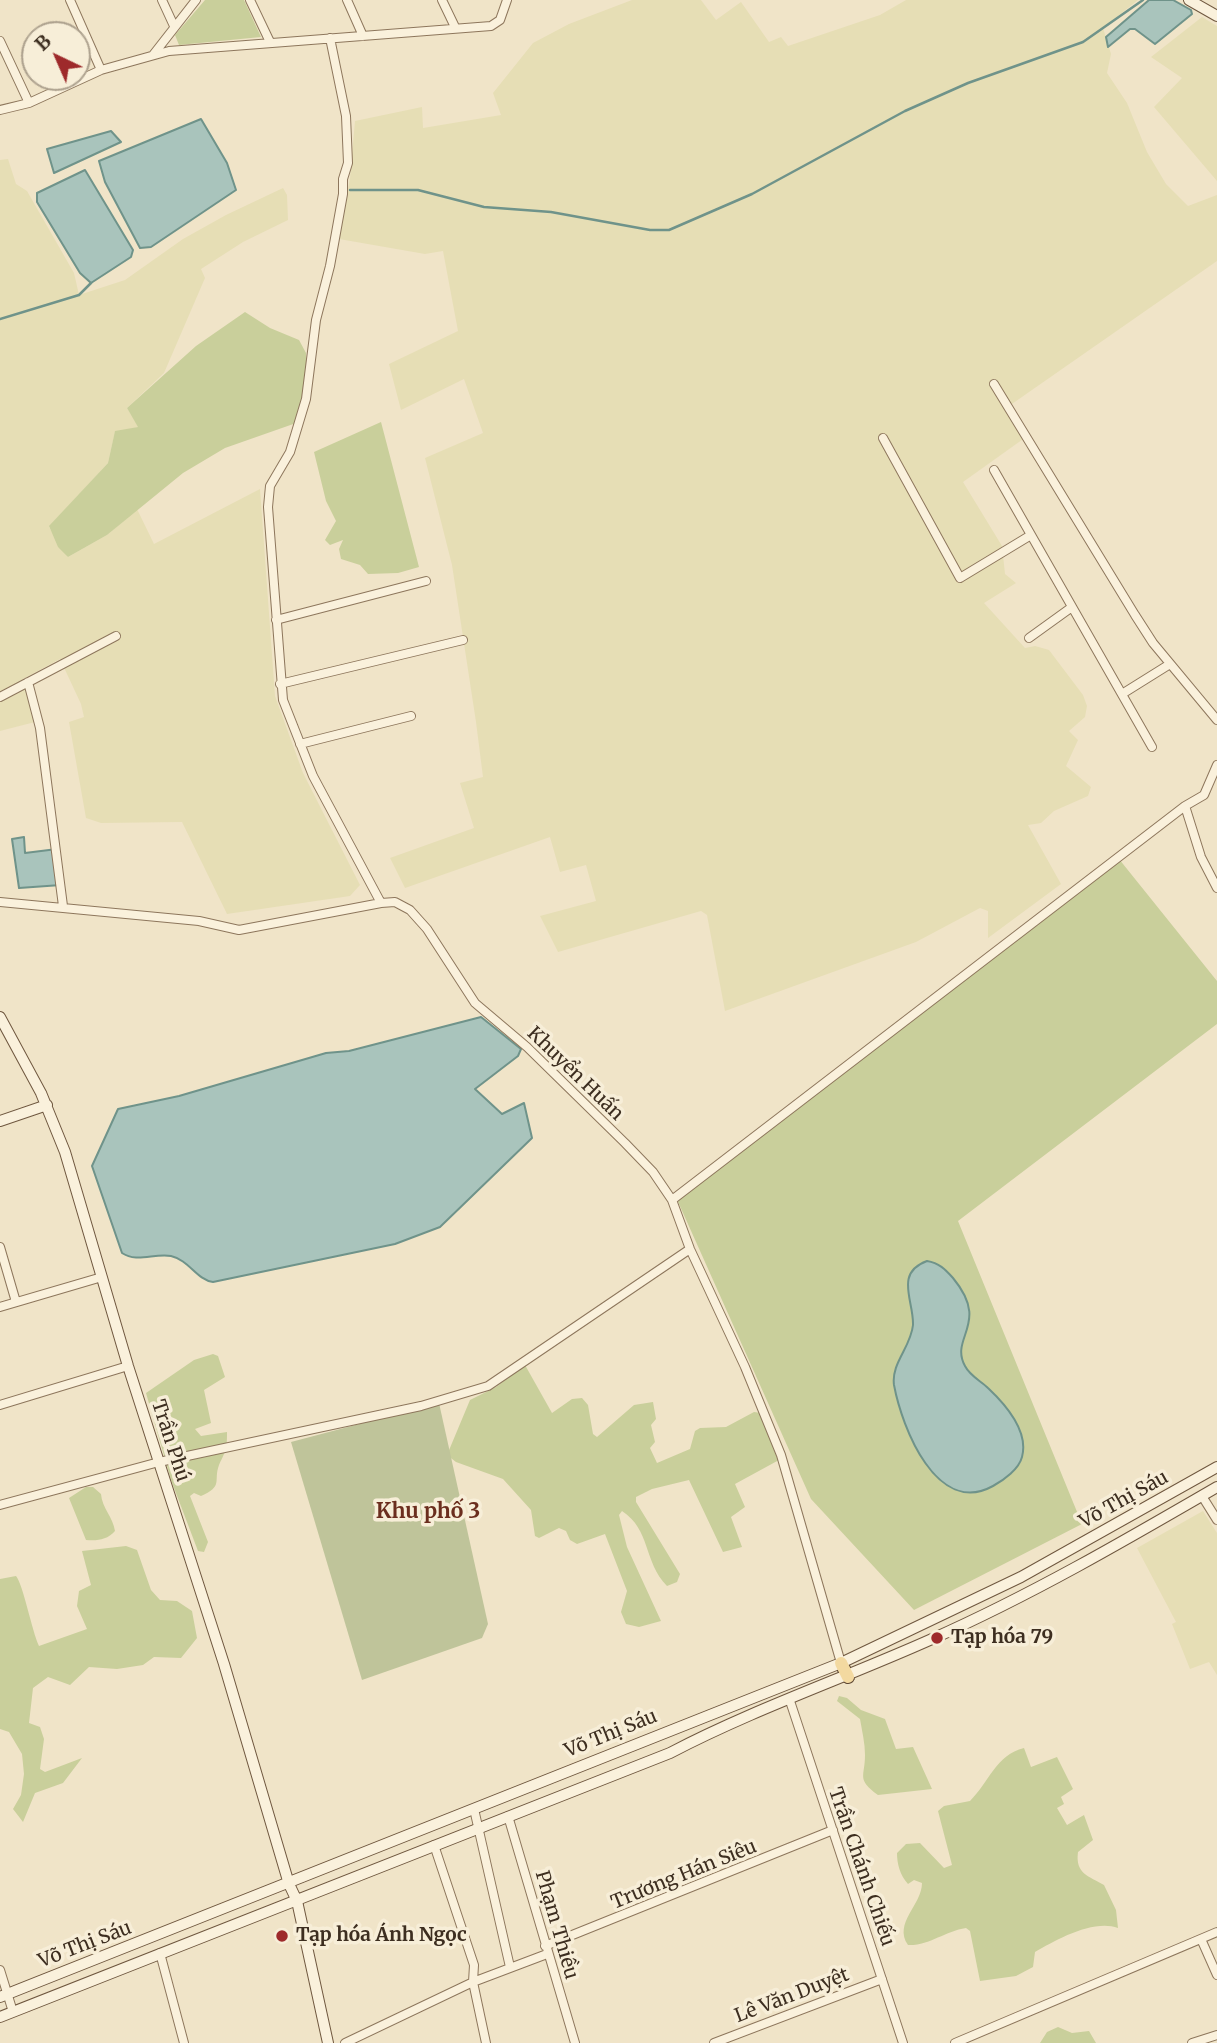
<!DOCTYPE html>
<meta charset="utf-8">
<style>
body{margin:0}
#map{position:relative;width:1217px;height:2043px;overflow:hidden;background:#f0e4c8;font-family:Merriweather,serif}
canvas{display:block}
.north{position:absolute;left:21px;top:21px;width:70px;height:70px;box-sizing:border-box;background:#f7eed8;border:2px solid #ada18e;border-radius:50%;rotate:316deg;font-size:19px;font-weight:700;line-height:28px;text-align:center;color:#3d2e20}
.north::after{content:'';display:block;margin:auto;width:24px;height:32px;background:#9e2a2b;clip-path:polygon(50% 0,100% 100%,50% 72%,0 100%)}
</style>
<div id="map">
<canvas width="1217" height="2043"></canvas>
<div class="north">B</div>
</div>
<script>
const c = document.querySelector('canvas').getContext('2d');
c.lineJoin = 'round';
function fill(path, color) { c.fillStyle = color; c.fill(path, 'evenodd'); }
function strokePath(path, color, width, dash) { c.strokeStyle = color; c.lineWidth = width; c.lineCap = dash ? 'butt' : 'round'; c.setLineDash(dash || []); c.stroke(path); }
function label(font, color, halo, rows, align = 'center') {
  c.font = font + ' Merriweather,serif'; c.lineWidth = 7; c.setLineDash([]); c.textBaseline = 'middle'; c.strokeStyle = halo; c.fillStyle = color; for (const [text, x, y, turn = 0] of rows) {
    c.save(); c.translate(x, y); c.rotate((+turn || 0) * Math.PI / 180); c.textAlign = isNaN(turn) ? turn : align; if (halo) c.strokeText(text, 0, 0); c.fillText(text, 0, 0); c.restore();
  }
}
fill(new Path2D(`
 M632,0H701L716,20L741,2L769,42L781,37L788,46L880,15L906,0H1138L1103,28L1111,54L1107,73L1127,103L1147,152L1166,184L1188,206L1217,195V261L1009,406L1026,437L963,482L1002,546L1005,574L1016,583L984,603L1025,648L1035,646L1049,650L1083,695L1087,706L1085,717L1069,731L1078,740L1066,766L1091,787L1088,796L1054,811L1041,823L1028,825L1061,884L988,938V911L980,908L916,942L725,1011L707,915L701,911L558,952L540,916L596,901L586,865L560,872L550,837L405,888L390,858L474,828L460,783L483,777L476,722L452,565L425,458L483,433L464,379L401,410L389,364L458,331L443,251L425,254L339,239L350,178L355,121L422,107L423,128L501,115L493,93L533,43L569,24Z
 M1202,17L1217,26V181L1154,107L1182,78L1151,57Z
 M8,159L16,184L27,191L74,273L79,295L125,280L183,239L226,215L283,188L287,195L288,220L243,242L201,269L205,278L164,373L127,408L139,427L115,432L108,463L49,527L68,557L107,535L137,509L154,544L260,489L275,696L303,773L360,885L350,896L227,914L182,822L101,823L86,818L69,722L84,717L81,704L60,659L23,679L35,722L0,731V160Z
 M1203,1511L1217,1533V1675L1209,1662L1190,1669L1172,1624L1176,1622L1137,1548Z`), '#e6deb5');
fill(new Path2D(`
 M205,0H244L261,37L179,45L175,35Z
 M245,312L270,328L299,340L306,353V402L299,422L225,448L183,473L107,535L68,557L58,547L49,526L108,463L115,431L138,427L127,408L196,346Z
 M381,422L419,567L398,573L368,574L360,565L341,559L339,549L343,540L330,545L325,540L336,521L326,501L314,452Z
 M1119,859L1217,981V1024L958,1221L1082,1524L914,1610L811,1499L675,1195Z
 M213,1354L218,1356L225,1377L204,1390L211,1423L195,1429L201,1436L227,1432C227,1450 226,1450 219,1465C213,1481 224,1486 201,1496L194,1493L190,1496L208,1542L204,1552L198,1551L171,1480L146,1393L194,1360Z
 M525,1365L552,1413L572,1399L582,1398L588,1405L593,1434L597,1437L634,1405L653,1402L656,1419L651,1425L655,1442L650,1448L657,1463L690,1449L695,1431L700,1428L726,1427L754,1412L761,1413L779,1460L735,1484L745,1507L731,1517L742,1547L723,1552L689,1480L652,1489L636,1497V1502L680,1574L677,1582L667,1586C643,1561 651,1530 622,1511L619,1515L627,1547L661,1621L639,1627L626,1624L621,1612L627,1591L605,1534L577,1544L570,1540L566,1531L559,1528L539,1538L535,1536L531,1510L503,1479L456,1462L447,1455L470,1400L496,1387Z
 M86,1487H93L101,1494C102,1508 113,1517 115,1531C107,1540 97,1541 86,1540L69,1498Z
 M126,1546L137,1550L151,1590L160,1600L177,1601L192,1611L197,1638L181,1658L154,1657L143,1665L117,1669L89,1667L70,1685L48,1677L33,1688L29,1723L40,1727L44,1739L40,1769L45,1772L82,1758L63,1783L35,1793L23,1822L13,1809L21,1795L24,1774L22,1754L9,1732L0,1729V1579L16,1576C23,1584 32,1631 39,1646L87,1629L77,1606L79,1591L91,1585L82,1551Z
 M839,1696L847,1698L861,1710L885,1719L896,1749L913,1747L932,1789L878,1795C856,1779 865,1777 865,1755C865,1743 862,1731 860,1719L837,1701Z
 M1024,1748L1031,1767L1057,1757L1073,1789L1061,1797L1064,1804L1057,1808L1067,1825L1084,1815L1093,1840L1078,1852C1075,1874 1089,1876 1104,1885L1116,1910L1118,1928C1093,1919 1056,1940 1035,1952L1033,1967L1016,1976L980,1981L970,1931L966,1928C945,1931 929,1946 908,1945C893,1923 922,1905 922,1883L914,1880L908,1884C900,1875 897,1864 897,1853L906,1844L920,1843L944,1868L952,1865L938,1811L944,1806L970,1801C989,1782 996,1755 1024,1748Z
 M1058,2027L1072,2033L1089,2031L1096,2043H1040L1047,2032Z`), '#c9cf9b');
fill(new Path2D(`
 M439,1403L488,1624L482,1638L362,1680L291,1442Z`), '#bfc49a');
const water = new Path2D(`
 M1149,0H1173L1191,10L1192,14L1155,44L1135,29H1130L1108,47L1106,37Z
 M201,119L227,163L236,190L151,247L140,248L105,182L99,161Z
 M111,131L121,142L54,173L47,149Z
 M85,170L133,250L131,257L91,283L80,273L37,202V193Z
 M24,837L25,853L57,849L61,885L19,888L12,839Z
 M481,1017L521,1049L518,1056L475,1089L502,1114L524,1103L532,1138L440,1227L395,1244L213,1282C197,1280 189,1260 171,1256C154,1253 137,1263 122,1253L92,1166L118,1109L179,1096L326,1053L349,1051Z
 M927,1261C939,1263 945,1269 953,1278C991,1324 949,1337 965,1366C970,1376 981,1381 988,1388C1005,1404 1029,1431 1022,1457C1019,1469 1004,1480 993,1486C937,1517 902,1428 894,1385C891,1363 911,1347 913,1325C914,1301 894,1273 927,1261Z`);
fill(water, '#a9c4bc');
strokePath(water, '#6f938a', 2);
strokePath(new Path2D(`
 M350,190H418L484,207L551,212L650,230H669L752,194L905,111L968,83L1083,42L1143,0
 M0,319L79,295L91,283`), '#6f938a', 2.5);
const street = new Path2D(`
 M70,0L101,70
 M162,0L174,26
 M250,0L270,42
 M347,0L363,36
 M442,0L455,27
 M330,38L346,116L348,163L343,179V194L330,266L316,320L306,399L290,452L270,486L268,507L283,700L313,776L381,903
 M0,41L29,103
 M153,55L196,0
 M0,110L29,103L101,70L169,51L491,26L500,20L507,0
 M994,384L1135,615L1153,643L1217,720
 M883,438L960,578L1031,535
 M994,470L1152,747
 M276,620L426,581
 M1029,638L1072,607
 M28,682L40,728L63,906
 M280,684L463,640
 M1122,694L1170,664
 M0,697L116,636
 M300,744L411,716
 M1185,806L1201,857L1217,888
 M0,902L199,921L239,930L381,903L395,902L410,910L427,929L475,1003L527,1047L625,1143L653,1172L672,1200L690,1249L745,1367L781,1455L841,1663
 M672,1200L1185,806L1204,795L1217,765
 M0,1247L16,1302
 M0,1307L102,1277
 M0,1405L128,1366
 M1202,1496L1217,1520
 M0,1505L159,1462L421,1406L488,1386L690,1249
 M790,1701L903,2043
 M474,1809L510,1967
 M508,1816L575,2043
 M434,1845L474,1965L473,1982L486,2043
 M1201,1939L1217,1975
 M545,1946L833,1830
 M160,1953L184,2043
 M0,1970L13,2012
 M345,2043L473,1982L547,1954
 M714,2043L882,1979
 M955,2043L1217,1932
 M1192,2043L1217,2035`);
const secondary = new Path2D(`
 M1189,0L1217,16
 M0,1017L41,1093L65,1152L128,1366L224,1664L289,1884L297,1901L328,2043
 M0,1121L47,1105
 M0,1997L841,1663L1021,1577L1217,1467
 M0,2017L670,1753C754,1709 845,1678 932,1639C1031,1595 1124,1541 1217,1487`);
const primary = new Path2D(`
 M841,1663L848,1677`);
strokePath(street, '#8d765c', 10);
strokePath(secondary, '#6f573f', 12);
strokePath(primary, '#5b4430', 14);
strokePath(street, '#faf1dc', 8);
strokePath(secondary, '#faf1dc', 10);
strokePath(primary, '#f3d9a0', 12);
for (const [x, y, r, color] of [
 [937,1638,7,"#9e2a2b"],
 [282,1936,7,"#9e2a2b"]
]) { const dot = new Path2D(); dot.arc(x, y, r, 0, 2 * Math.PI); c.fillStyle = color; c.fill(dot); strokePath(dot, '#f7eed8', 2.5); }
label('19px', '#3d2e20', '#f7eed8', [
 ["Khuyển Huấn",575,1074,44],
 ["Trần Phú",170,1441,72],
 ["Võ Thị Sáu",1124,1500,-29],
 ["Võ Thị Sáu",611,1734,-22],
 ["Trần Chánh Chiếu",861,1867,71],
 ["Trương Hán Siêu",684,1875,-22],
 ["Phạm Thiều",556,1925,74],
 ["Võ Thị Sáu",85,1945,-21],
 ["Lê Văn Duyệt",792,1996,-21]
]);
label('bold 19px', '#3d2e20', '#f7eed8', [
 ["Tạp hóa 79",951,1638],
 ["Tạp hóa Ánh Ngọc",296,1936]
], 'left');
label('bold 21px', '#6b2e1e', '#f7eed8', [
 ["Khu phố 3",428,1512]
]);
</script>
